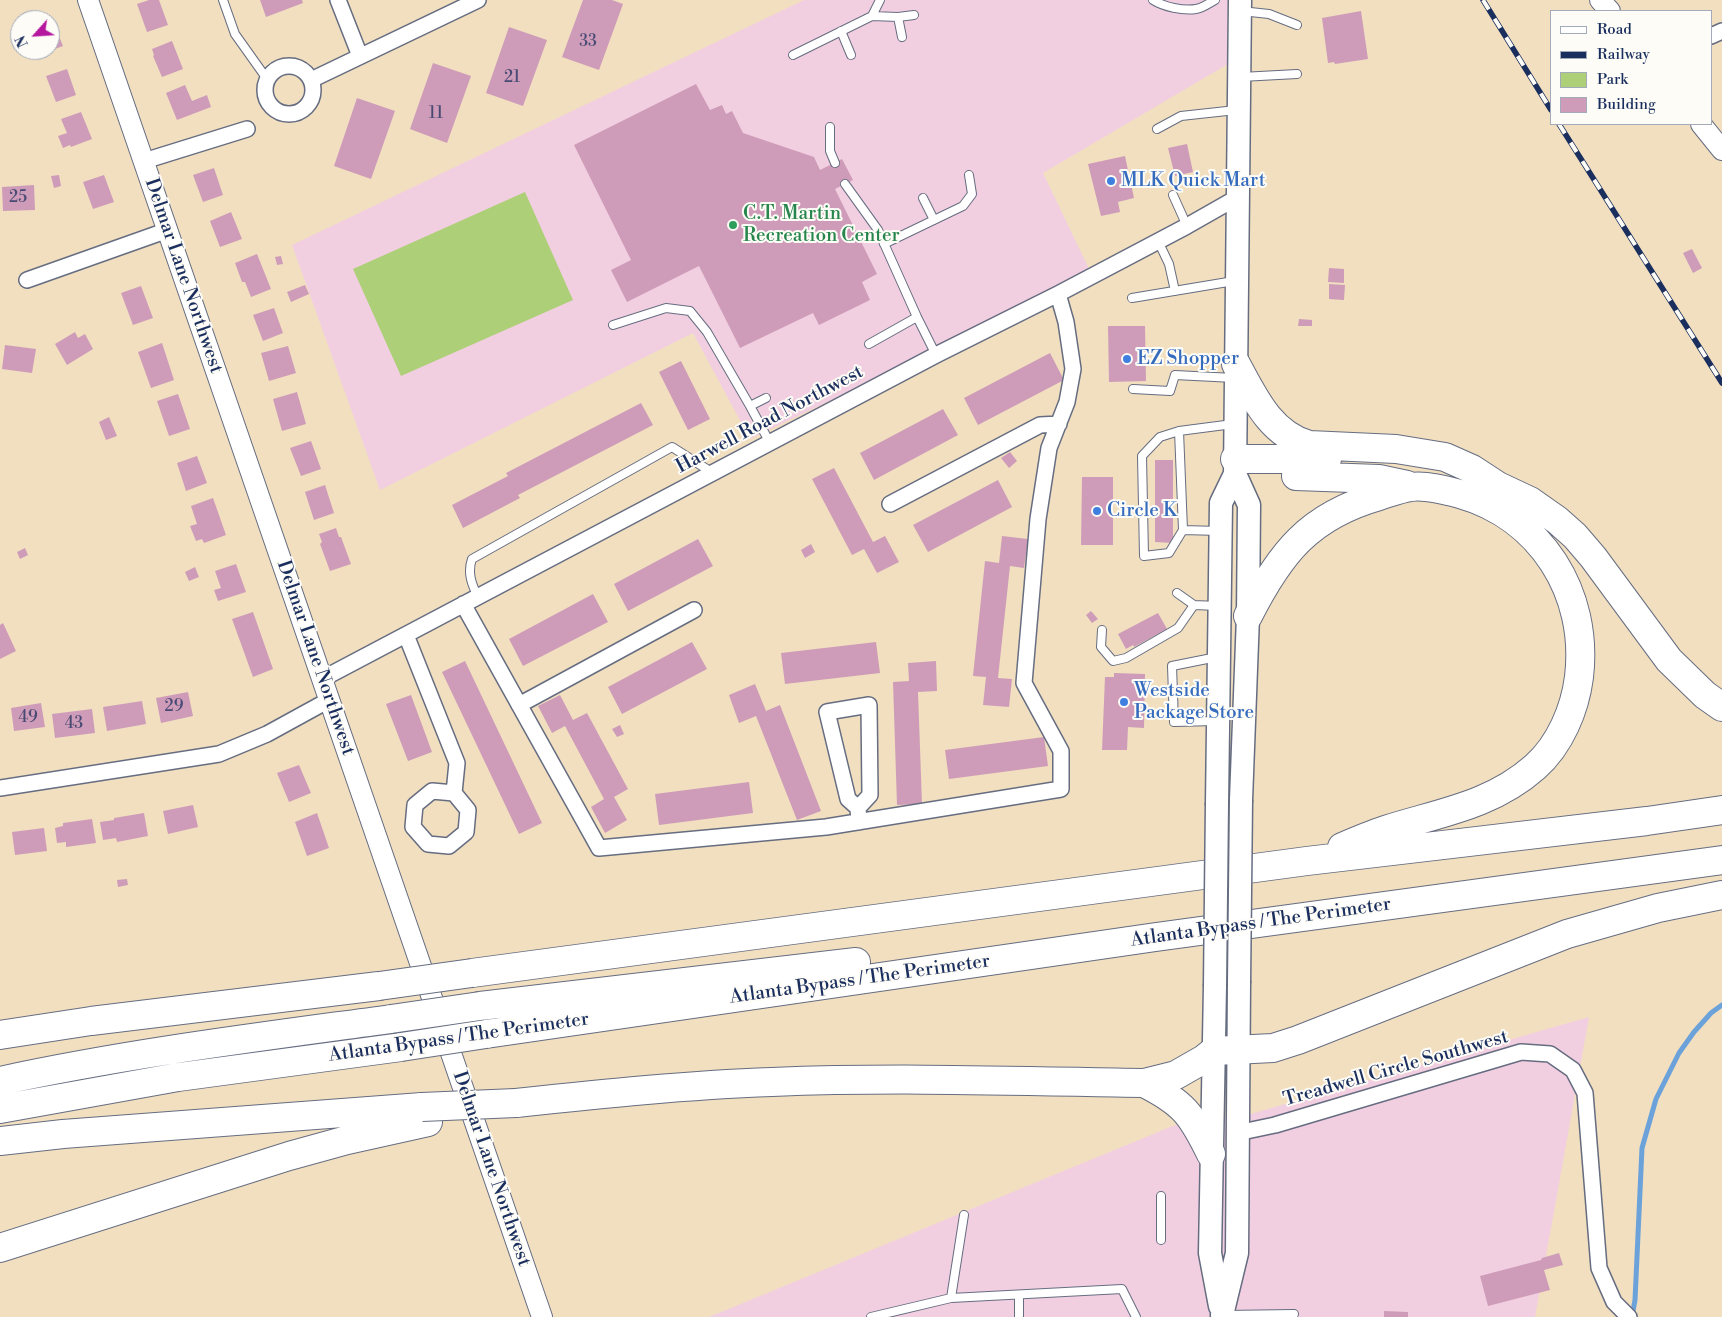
<!DOCTYPE html>
<style>
body{margin:0}
#map{position:relative;width:1722px;height:1317px;overflow:hidden;background:#f1dfc0;font-family:"Libre Bodoni",serif}
canvas{display:block}
.legend{position:absolute;left:1550px;top:10px;width:162px;height:115px;box-sizing:border-box;background:#fdfcf7;border:1px solid #a3aaba;margin:0;padding:6px 9px;list-style:none;font-size:15px;color:#1b2f5e}
.legend li{display:flex;align-items:center;gap:10px;height:25px}
.legend b{width:25px;border:1px solid #a3aaba}
.north{position:absolute;left:10px;top:10px;width:50px;height:50px;box-sizing:border-box;background:#fdfcf7;border:1px solid #a3aaba;border-radius:50%;rotate:244deg;font-size:14px;font-weight:700;line-height:20px;text-align:center;color:#1b2f5e}
.north::after{content:'';display:block;margin:auto;width:18px;height:22px;background:#b5179e;clip-path:polygon(50% 0,100% 100%,50% 72%,0 100%)}
</style>
<div id="map">
<canvas width="1722" height="1317"></canvas>
<ul class="legend">
<li><b style="height:6px;background:#fff"></b>Road</li>
<li><b style="height:6px;background:#1b2f5e"></b>Railway</li>
<li><b style="height:14px;background:#adcf78"></b>Park</li>
<li><b style="height:14px;background:#ce9cb8"></b>Building</li>
</ul>
<div class="north">N</div>
</div>
<script>
const c = document.querySelector('canvas').getContext('2d');
c.lineJoin = 'round';
function fill(path, color) { c.fillStyle = color; c.fill(path, 'evenodd'); }
function strokePath(path, color, width, dash) { c.strokeStyle = color; c.lineWidth = width; c.lineCap = dash ? 'butt' : 'round'; c.setLineDash(dash || []); c.stroke(path); }
function label(font, color, halo, rows, align = 'center') {
  c.font = font + ' "Libre Bodoni",serif'; c.lineWidth = 4; c.setLineDash([]); c.textBaseline = 'middle'; c.strokeStyle = halo; c.fillStyle = color; for (const [text, x, y, turn = 0] of rows) {
    c.save(); c.translate(x, y); c.rotate((+turn || 0) * Math.PI / 180); c.textAlign = isNaN(turn) ? turn : align; if (halo) c.strokeText(text, 0, 0); c.fillText(text, 0, 0); c.restore();
  }
}
fill(new Path2D(`
 M804,0H1246L1245,54L1043,173L1092,275L750,439L693,333L380,490L292,245Z
 M1589,1017L1535,1317H709L1197,1116L1247,1115Z`), '#f2cfe0');
fill(new Path2D(`
 M525,192L573,300L401,376L353,269Z`), '#adcf78');
strokePath(new Path2D(`
 M1632,1317L1635,1300L1642,1148L1656,1099L1679,1053L1694,1032L1711,1013L1722,1005`), '#6ca2da', 5);
fill(new Path2D(`
 M149,0H159L168,25L147,32L137,4Z
 M260,0H302L303,3L266,17Z
 M583,0H612L623,4L599,70L562,57Z
 M1361,11L1368,59L1335,64L1334,62L1328,63L1322,18Z
 M50,17L56,34H58L63,46L39,55L37,50H50V20H42Z
 M509,27L547,40L523,106L486,93Z
 M172,41L183,69L162,77L153,56L154,55L152,49Z
 M433,63L471,76L447,143L410,129Z
 M67,69L76,95L56,102L46,76Z
 M696,84L710,110L722,105L726,114L732,111L743,133L814,157L820,170L842,159L853,180L835,189L877,274L862,282L870,300L819,325L813,313L740,348L699,266L627,302L611,270L631,260L574,145Z
 M185,85L192,101L207,95L211,107L177,120L166,93Z
 M357,98L395,111L371,179L334,166Z
 M81,112L92,139L71,147L70,145L63,148L58,136L67,133L61,119Z
 M1187,144L1193,172L1175,176L1168,148Z
 M1125,156L1134,198L1118,202L1120,212L1101,216L1088,164Z
 M214,168L223,195L203,202L193,175Z
 M59,175L61,186L54,188L51,176Z
 M104,175L114,202L93,209L83,182Z
 M34,185L35,210L3,211L2,187Z
 M231,212L242,239L220,247L210,221Z
 M1692,249L1702,268L1693,273L1683,253Z
 M257,254L271,289L251,297L245,282H242L235,263Z
 M281,256L283,264L277,265L275,257Z
 M1329,268L1344,269V283L1328,282Z
 M1329,284L1345,285L1344,300L1329,299Z
 M305,285L309,294L291,302L287,292Z
 M141,286L153,318L133,325L121,293Z
 M274,308L283,333L263,341L253,315Z
 M1299,319L1312,320V326H1298Z
 M1108,326H1145L1146,381L1109,382Z
 M75,332L78,338L85,334L93,349L67,365L55,344Z
 M162,343L174,380L151,388L138,352Z
 M5,345L36,349L32,373L2,369Z
 M288,346L296,373L269,381L261,353Z
 M1050,353L1064,380L978,425L964,398Z
 M681,361L710,419L688,430L659,372Z
 M297,392L306,424L282,431L273,399Z
 M178,394L190,429L169,436L157,401Z
 M641,403L653,425L518,495L520,498L463,528L452,505L508,476L506,473Z
 M943,409L958,435L874,480L860,453Z
 M109,417L117,436L106,440L99,422Z
 M311,441L321,469L301,476L290,448Z
 M1010,452L1017,461L1009,468L1001,458Z
 M197,456L207,483L186,491L177,463Z
 M1155,460H1173V543L1155,542Z
 M834,468L873,542L885,536L899,562L877,573L864,549L852,555L812,479Z
 M1082,477H1113V545H1081Z
 M998,480L1012,507L928,552L913,525Z
 M325,485L334,513L314,520L305,492Z
 M213,498L226,535L204,543L202,539L196,541L190,526L197,524L191,506Z
 M336,528L339,537H341L351,564L330,571L320,544L322,542L319,534Z
 M1002,536L1028,539L1024,568L1010,566L998,678L1012,679L1009,707L983,705L986,677L973,676L985,561L999,563Z
 M698,539L713,566L628,611L614,584Z
 M811,544L815,552L805,558L801,550Z
 M25,548L28,555L20,559L17,552Z
 M236,564L246,592L218,601L214,590L221,588L215,571Z
 M195,567L199,577L189,581L185,572Z
 M593,594L608,622L523,666L509,639Z
 M1091,611L1098,619L1092,623L1086,615Z
 M253,612L273,669L253,677L232,619Z
 M1158,613L1167,629L1134,647L1133,645L1126,649L1118,634Z
 M3,623L16,651L0,659V625Z
 M692,642L707,669L622,714L608,687Z
 M876,642L880,673L785,684L781,653Z
 M465,661L542,823L519,834L442,672Z
 M936,661L937,691L918,692L922,804L897,805L893,682L909,681L908,663Z
 M1114,673L1145,674L1144,728L1128,727L1127,750H1102L1105,677H1114Z
 M755,684L766,711L780,705L821,811L797,820L756,716L739,723L729,695Z
 M188,692L193,716L161,723L156,698Z
 M411,695L432,752L408,761L386,704Z
 M560,695L573,720L587,713L628,789L614,797L627,820L605,833L591,807L604,799L565,726L552,733L538,706Z
 M142,701L146,724L107,731L103,707Z
 M41,703L45,727L14,731L11,708Z
 M92,709L95,733L55,738L52,714Z
 M620,725L624,734L617,737L612,729Z
 M1044,737L1048,766L949,779L945,750Z
 M299,765L311,793L289,802L277,773Z
 M749,782L753,813L659,825L655,794Z
 M193,805L198,827L168,834L163,811Z
 M144,813L148,836L117,842L116,838L103,840L100,822L114,820V818Z
 M317,813L329,848L307,856L295,822Z
 M92,819L96,843L66,847V842L57,843L55,828L63,826V823Z
 M44,828L47,851L15,855L12,832Z
 M127,879L128,885L118,887L117,880Z
 M1559,1253L1563,1265L1544,1270L1550,1290L1488,1306L1480,1276L1541,1260L1542,1258Z
 M1384,1311L1408,1312V1317H1384Z`), '#ce9cb8');
const service = new Path2D(`
 M223,0L235,34L267,79
 M1153,0C1164,7 1183,11 1196,9C1203,8 1209,3 1215,0
 M1241,11L1269,14L1297,25
 M872,16L898,17L902,37
 M898,17L914,15
 M841,31L851,55
 M793,55L872,16L880,0
 M1241,77L1297,74
 M830,127V151L835,163
 M1157,129L1181,116L1236,110
 M845,184L878,230L917,317L936,355
 M1173,195L1187,226
 M923,198L934,220
 M1158,241L1169,264L1175,291
 M884,244L963,206L972,194L969,175
 M1132,298L1234,281
 M613,325L666,308L690,311L707,332L750,406
 M869,344L917,317
 M1133,389L1170,391L1175,375L1234,378
 M766,398L750,406L770,443
 M1179,431L1183,530
 M1219,531L1183,530L1169,553L1144,556L1142,456L1160,437L1179,431L1233,424
 M1177,593L1194,605L1218,606
 M478,597C472,585 467,573 472,559L672,447L713,473
 M1102,630L1101,647L1113,661L1126,658L1178,628L1194,605
 M1217,721L1174,722L1172,666L1217,657
 M1161,1240V1196
 M1019,1295V1317
 M951,1298L964,1215
 M1224,1315L1294,1314
 M871,1317L951,1298L1122,1289L1136,1317`);
const minor = new Path2D(`
 M338,0L360,56
 M1711,36L1722,31
 M265 90a24 24 0 1 1 48 0a24 24 0 1 1-48 0Z
 M311,80L478,0
 M144,161L247,129
 M27,280L168,230
 M890,504L1040,425L1059,424
 M463,604L599,848L826,827L1061,789V751L1024,683L1038,519L1049,448L1067,402L1073,369L1066,322L1058,294
 M406,635L457,763L454,793L468,810L466,832L449,846L428,844L413,827L415,805L432,791L454,793
 M322,679L936,355L1058,294L1187,226L1238,197
 M519,705L694,610
 M0,788L219,754L267,734L329,700
 M858,808L870,795L869,705L827,712L848,799L858,808L859,822
 M1237,1133L1275,1125L1521,1052L1550,1054L1573,1070L1585,1093L1599,1268L1614,1302L1629,1317`);
const tertiary = new Path2D(`
 M88,0L542,1317
 M1600,0L1610,11
 M1701,124L1722,150`);
const secondary = new Path2D(`
 M1235,474L1249,505L1248,616L1241,800
 M1217,803L1221,503L1235,474L1240,0
 M1215,986L1210,1253L1220,1306
 M1222,1315L1237,1253L1239,983`);
const motorway = new Path2D(`
 M1236,364C1254,397 1270,434 1309,445L1396,449L1445,457L1472,469L1498,486L1530,501L1557,520L1575,536L1593,557L1669,660L1705,695L1722,707
 M1235,459H1327
 M1296,476L1379,479L1407,485
 M1248,616C1280,553 1309,516 1379,496C1389,493 1401,488 1411,487C1426,485 1445,490 1460,494C1541,517 1589,593 1579,677C1575,709 1560,745 1535,767C1491,806 1438,813 1385,830C1370,835 1356,841 1342,847
 M472,973L1307,861L1647,821L1722,810
 M480,1006L856,962
 M486,1034L1156,937L1722,860
 M0,1035L91,1021L379,986
 M0,1081C129,1053 260,1037 391,1019
 M1144,1083C1184,1103 1192,1115 1211,1154
 M516,1103C601,1094 686,1085 772,1082C896,1077 1020,1081 1144,1083L1176,1075L1204,1059L1214,1051L1273,1048L1298,1040L1567,934L1658,908L1722,895
 M0,1109L178,1077L401,1047
 M0,1141L63,1134L422,1107
 M0,1248L289,1156L347,1140L428,1122`);
strokePath(service, '#666d80', 10);
strokePath(minor, '#666d80', 18);
strokePath(tertiary, '#666d80', 22);
strokePath(secondary, '#666d80', 25);
strokePath(motorway, '#666d80', 30);
strokePath(service, '#fff', 8);
strokePath(minor, '#fff', 15);
strokePath(tertiary, '#fff', 20);
strokePath(secondary, '#fff', 22);
strokePath(motorway, '#fff', 28);
const rail = new Path2D(`
 M1483,0L1551,110
 M1559,124L1722,383`);
strokePath(rail, '#1b2f5e', 5.5);
strokePath(rail, '#fdfcf7', 4, [11]);
const secondaryBridge = new Path2D(`
 M1239,983L1241,800
 M1215,986L1217,803`);
const motorwayBridge = new Path2D(`
 M379,986L472,973
 M391,1019L480,1006
 M401,1047L486,1034
 M422,1107L516,1103`);
strokePath(secondaryBridge, '#666d80', 25, []);
strokePath(motorwayBridge, '#666d80', 30, []);
strokePath(secondaryBridge, '#fff', 22);
strokePath(motorwayBridge, '#fff', 28);
for (const [x, y, r, color] of [
 [1111,181,5,"#3f7fe0"],
 [733,225,5,"#2e9e5b"],
 [1127,359,5,"#3f7fe0"],
 [1097,511,5,"#3f7fe0"],
 [1124,702,5,"#3f7fe0"]
]) { const dot = new Path2D(); dot.arc(x, y, r, 0, 2 * Math.PI); c.fillStyle = color; c.fill(dot); strokePath(dot, '#fdfcf7', 2); }
label('16px', '#484a74', null, [
 ["33",588,42],
 ["21",512,78],
 ["11",436,114],
 ["25",18,198],
 ["29",174,707],
 ["49",28,718],
 ["43",74,724]
]);
label('19px', '#366cbe', '#fdfcf7', [
 ["MLK Quick Mart",1121,181],
 ["EZ Shopper",1137,359],
 ["Circle K",1107,511],
 ["Westside",1134,691],
 ["Package Store",1134,713]
], 'left');
label('19px', '#27864d', '#fdfcf7', [
 ["C.T. Martin",743,214],
 ["Recreation Center",743,236]
], 'left');
label('19px', '#1b2f5e', '#fdfcf7', [
 ["Delmar Lane Northwest",183,276,71],
 ["Harwell Road Northwest",770,420,-28],
 ["Delmar Lane Northwest",315,658,71],
 ["Atlanta Bypass / The Perimeter",1261,923,-8],
 ["Atlanta Bypass / The Perimeter",860,980,-8],
 ["Atlanta Bypass / The Perimeter",459,1038,-8],
 ["Treadwell Circle Southwest",1396,1069,-16],
 ["Delmar Lane Northwest",491,1169,71]
]);
</script>
